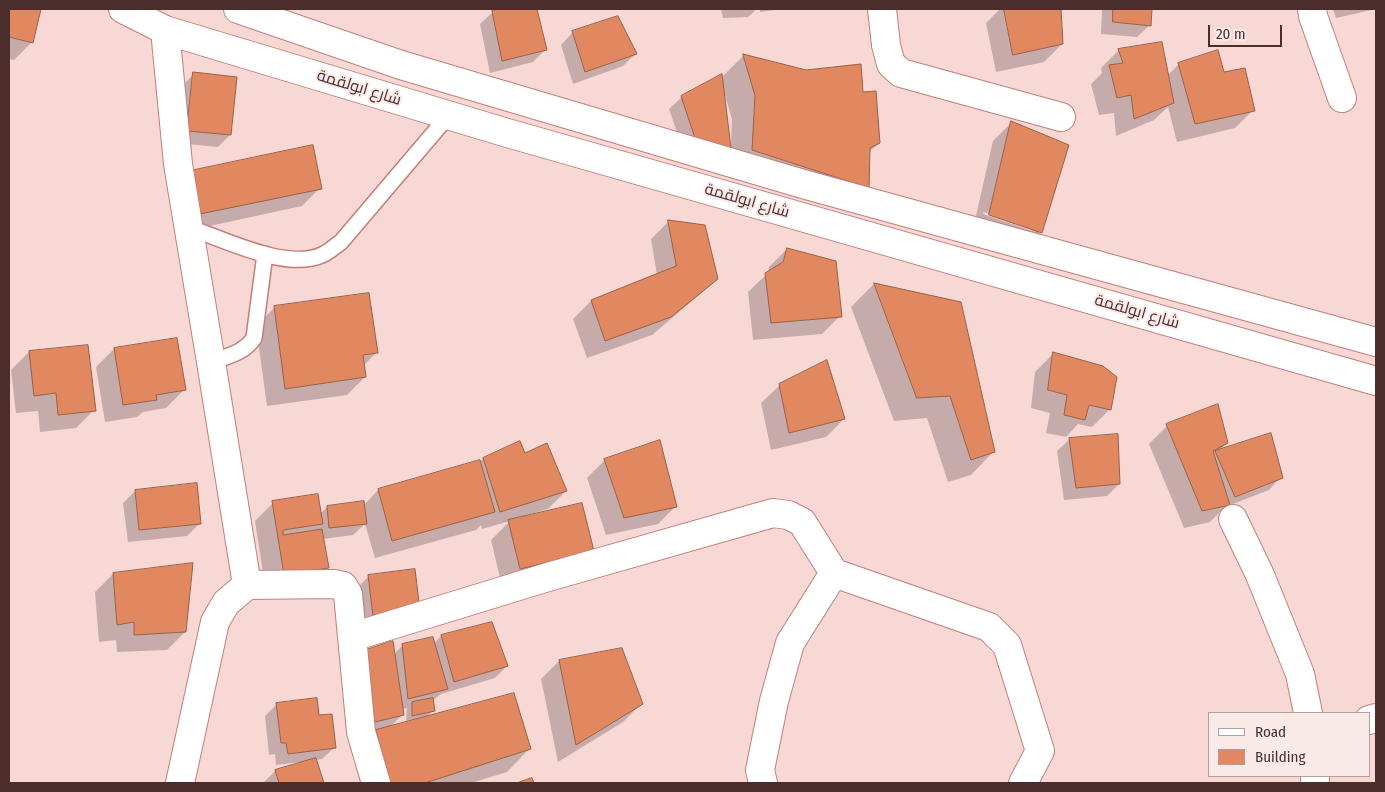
<!DOCTYPE html>
<meta charset="utf-8">
<style>
body{margin:0}
#map{position:relative;width:1385px;height:792px;overflow:hidden;background:#f7d8d5;font-family:"Fira Sans Condensed",sans-serif}
canvas{display:block}
.frame{position:absolute;inset:0;border:10px solid #4b2e2c;pointer-events:none}
.legend{position:absolute;left:1208px;top:712px;width:162px;height:65px;box-sizing:border-box;background:#f9eae8;border:1px solid #b39f9d;margin:0;padding:6px 9px;list-style:none;font-size:15px;color:#4b2e2c}
.legend li{display:flex;align-items:center;gap:10px;height:25px}
.legend b{width:25px;border:1px solid #b39f9d}
.scale{position:absolute;left:1208px;top:25px;width:74px;height:22px;box-sizing:border-box;border:2px solid #4b2e2c;border-top:0;padding-left:6px;font-size:15px;line-height:18px;white-space:nowrap;color:#4b2e2c;-webkit-text-stroke:4px #f9eae8;paint-order:stroke}
</style>
<div id="map">
<canvas width="1385" height="792"></canvas>
<div class="frame"></div>
<ul class="legend">
<li><b style="height:6px;background:#fff"></b>Road</li>
<li><b style="height:14px;background:#e18861"></b>Building</li>
</ul>
<div class="scale">20 m</div>
</div>
<script>
const c = document.querySelector('canvas').getContext('2d');
c.lineJoin = 'round';
function fill(path, color) { c.fillStyle = color; c.fill(path, 'evenodd'); }
function strokePath(path, color, width, dash) { c.strokeStyle = color; c.lineWidth = width; c.lineCap = dash ? 'butt' : 'round'; c.setLineDash(dash || []); c.stroke(path); }
function label(font, color, halo, rows, align = 'center') {
  c.font = font + ' "Fira Sans Condensed",Cairo,sans-serif'; c.lineWidth = 4; c.setLineDash([]); c.textBaseline = 'middle'; c.strokeStyle = halo; c.fillStyle = color; for (const [text, x, y, turn = 0] of rows) {
    c.save(); c.translate(x, y); c.rotate((+turn || 0) * Math.PI / 180); c.textAlign = isNaN(turn) ? turn : align; if (halo) c.strokeText(text, 0, 0); c.fillText(text, 0, 0); c.restore();
  }
}
fill(new Path2D(`
 M9,9H39L32,42L14,60L9,59Z
 M502,9H535L545,50L533,62L490,73L480,24L493,12Z
 M721,9H757L748,17L723,18Z
 M760,9H783L760,12Z
 M1000,9H1059L1062,44L1044,62L996,72L986,23Z
 M1102,9H1151L1150,25L1137,37L1101,34Z
 M1333,9H1376L1336,18Z
 M573,32L635,54L623,66L573,84L561,45Z
 M1119,50L1167,76L1179,64L1223,73L1253,110L1235,128L1177,142L1168,107L1154,120L1116,136L1114,113L1099,115L1091,84L1102,73L1101,68Z
 M743,56L806,72L862,93L879,143L868,153V188L845,211L730,173L732,119L724,92H723L730,146H731L718,160L683,150L669,109L682,97L721,78ZM689,135L717,143V145L688,137Z
 M194,74L230,135L218,147L176,143L182,86Z
 M1011,123L1041,232L1023,250L972,233L993,141ZM984,212L1032,228V231L983,214Z
 M191,172L320,188L302,206L182,232Z
 M669,221L717,278L698,296L652,335L587,358L573,319L591,301L657,275L651,239Z
 M787,249L840,316L822,334L753,340L748,292L768,273L769,267Z
 M874,284L960,303L994,451L971,475L948,482L927,418L894,421L851,307Z
 M274,308L376,353L363,366L365,377L347,395L267,406L256,326Z
 M114,349L184,390L166,408L143,412L137,417L105,422L96,367Z
 M29,352L94,410L76,428L40,432L38,411L16,413L11,370Z
 M1053,354L1110,409L1092,427L1078,424L1066,437L1046,433L1050,413L1031,408L1035,372Z
 M780,385L844,419L826,437L771,450L761,403Z
 M1167,426L1227,443L1218,452L1281,477L1269,490L1225,507L1210,522L1184,528L1149,444Z
 M1070,439L1119,484L1107,496L1064,500L1057,451Z
 M524,455L566,491L548,509L527,515L528,517L592,551L502,586L491,540L510,521L482,529L481,525L476,530L375,558L365,524L353,535L323,539L327,567L309,585L266,592L255,521L273,503L320,514L327,507L364,505L378,490L481,461L483,459Z
 M605,460L676,506L658,524L606,535L587,478Z
 M135,491L200,523L187,536L128,542L123,503Z
 M113,574L185,632L167,650L117,652L116,640L99,642L95,592Z
 M369,576L418,610L361,628L357,588Z
 M441,636L507,666L495,678L441,694L432,701L434,710L426,718L530,748L507,772L471,783H360L353,754L378,730L355,736L394,654L403,645L434,644ZM407,708L406,721L414,719L415,721L389,728L403,714L402,709Z
 M621,649L641,704L623,722L558,762L541,679L559,661Z
 M277,704L318,717L335,747L322,759L316,760L323,783H263L275,771L301,764L300,762L276,765L275,754L269,755L265,716Z`), '#0003');
const building = new Path2D(`
 M9,9H41L33,43L9,37Z
 M498,9H537L547,50L502,61L492,11Z
 M1004,9H1061L1063,44L1013,55Z
 M1113,9H1152L1151,26L1113,22Z
 M618,16L637,54L585,72L572,31Z
 M1162,42L1174,103L1134,119L1131,95L1117,98L1109,65L1123,63L1118,49Z
 M1218,50L1224,72L1245,68L1255,111L1195,124L1178,63Z
 M743,54L806,70L861,64L863,92L876,91L880,143L870,148L869,188L752,150L755,96Z
 M193,72L237,77L231,135L187,131Z
 M722,74L731,148L695,138L681,96Z
 M1011,121L1069,145L1042,233L989,215Z
 M313,145L322,189L200,214L190,171Z
 M668,220L705,225L718,279L671,317L605,341L591,300L676,266Z
 M787,248L836,261L842,317L771,323L765,273L783,262Z
 M874,283L961,302L995,452L971,460L950,396L917,398Z
 M369,293L378,353L363,355L366,377L285,389L274,306Z
 M177,338L186,390L156,395L157,400L123,405L114,348Z
 M88,345L96,411L58,415L56,393L34,396L29,351Z
 M1053,352L1103,366L1117,377L1111,410L1089,405L1085,420L1064,415L1067,395L1048,390Z
 M827,360L845,419L789,433L779,384Z
 M1218,404L1228,443L1213,451L1230,505L1202,511L1166,424Z
 M1271,433L1283,478L1235,497L1215,451Z
 M1118,434L1120,484L1076,488L1069,438Z
 M660,440L677,507L624,518L604,459Z
 M520,441L525,453L547,443L567,491L500,512L483,458Z
 M480,460L495,512L392,541L378,489Z
 M197,483L201,524L139,530L135,490Z
 M318,494L323,524L283,530V535L322,529L329,568L284,575L272,501Z
 M364,501L367,524L329,528L327,506Z
 M582,503L594,551L520,569L508,520Z
 M193,563L186,632L134,635V622L117,625L113,573Z
 M415,569L420,611L373,616L368,575Z
 M492,622L508,666L454,682L441,635Z
 M433,637L448,689L408,699L402,644Z
 M393,641L404,715L367,724L363,651Z
 M622,648L643,704L576,745L559,660Z
 M514,693L531,749L425,783H388L376,730Z
 M317,698L319,715L332,714L336,748L288,754L286,743H281L276,703Z
 M433,698L435,711L412,716V702Z
 M316,758L324,783H279L275,770Z
 M532,778L534,783H517Z`);
fill(building, '#e18861');
strokePath(building, '#9a6046', 1);
const lane = new Path2D(`
 M188,227C223,239 286,271 322,255C329,252 335,246 341,242L449,115
 M211,362C228,356 244,353 254,338L265,254`);
const street = new Path2D(`
 M882,9L886,45L891,64L901,73L1061,117
 M1312,9L1313,16L1342,98
 M165,30L178,164L211,362L247,585L226,603L215,622L180,783
 M1233,519L1260,575L1300,674L1308,713
 M247,585L334,584L343,586L348,594L361,732L376,783
 M352,637L548,577L773,513L788,515L802,522L834,573L989,627L1007,645L1040,751L1023,783
 M1369,720L1376,718
 M1315,776V783
 M763,783L760,770L774,701L790,643L834,573`);
const secondary = new Path2D(`
 M123,9L165,30L504,132L1376,381
 M238,9L401,65L803,184L1376,342`);
strokePath(lane, '#c27f7a', 18);
strokePath(street, '#c27f7a', 30);
strokePath(secondary, '#c27f7a', 30);
strokePath(lane, '#fff', 15);
strokePath(street, '#fff', 28);
strokePath(secondary, '#fff', 28);
label('16px', '#4b2e2c', '#f9eae8', [
 ["شارع ابولقمة",359,88,17],
 ["شارع ابولقمة",747,201,16],
 ["شارع ابولقمة",1137,312,16]
]);
</script>
